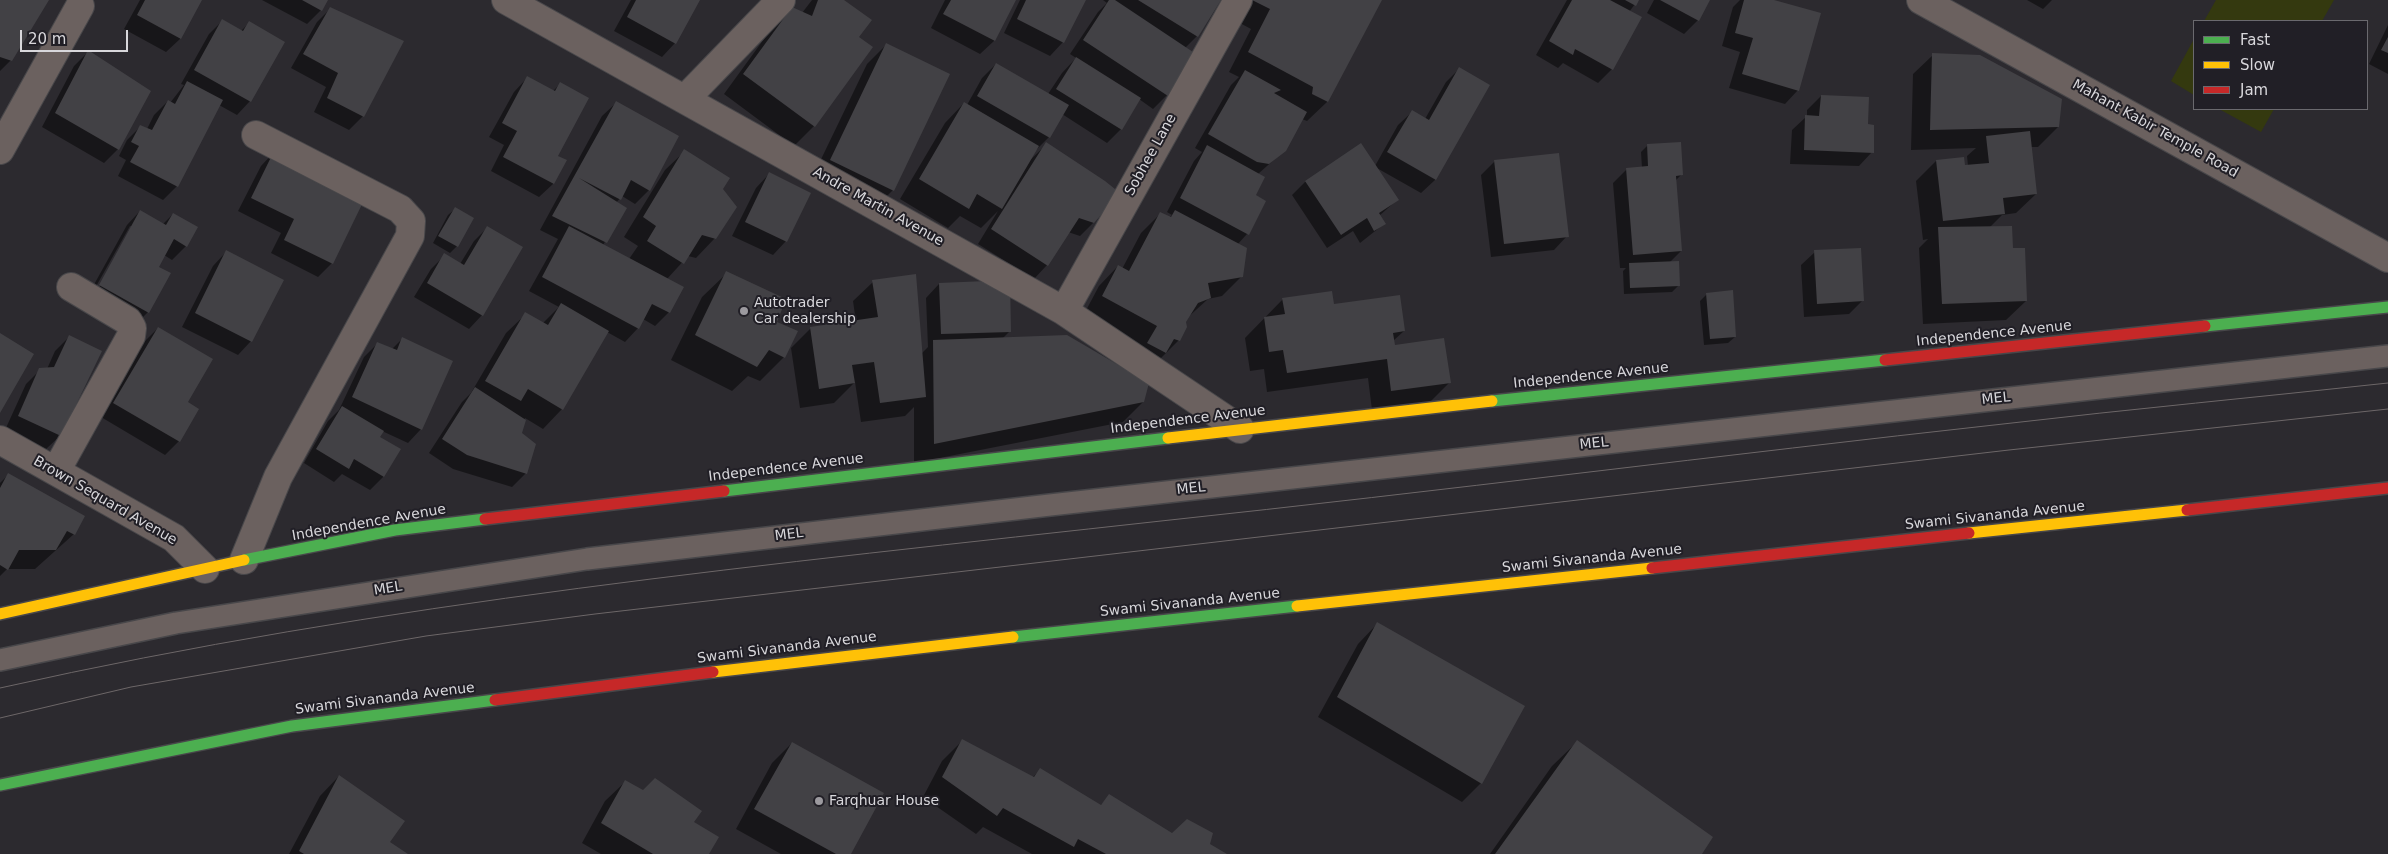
<!DOCTYPE html>
<style>
body{margin:0}
#map{position:relative;width:2388px;height:854px;overflow:hidden;background:#2c2a2f;font-family:"DejaVu Sans",sans-serif}
canvas{display:block}
.legend{position:absolute;left:2193px;top:20px;width:175px;height:90px;box-sizing:border-box;background:#211f26;border:1px solid #6a696e;margin:0;padding:6px 9px;list-style:none;font-size:15px;color:#d8d7db}
.legend li{display:flex;align-items:center;gap:10px;height:25px}
.legend b{width:25px;border:1px solid #6a696e}
.scale{position:absolute;left:20px;top:30px;width:108px;height:22px;box-sizing:border-box;border:2px solid #d8d7db;border-top:0;padding-left:6px;font-size:15px;line-height:18px;white-space:nowrap;color:#d8d7db;-webkit-text-stroke:4px #211f26;paint-order:stroke}
</style>
<div id="map">
<canvas width="2388" height="854"></canvas>
<ul class="legend">
<li><b style="height:6px;background:#4caf50"></b>Fast</li>
<li><b style="height:6px;background:#ffc107"></b>Slow</li>
<li><b style="height:6px;background:#c62828"></b>Jam</li>
</ul>
<div class="scale">20 m</div>
</div>
<script>
const c = document.querySelector('canvas').getContext('2d');
c.lineJoin = 'round';
function fill(path, color) { c.fillStyle = color; c.fill(path, 'evenodd'); }
function strokePath(path, color, width, dash) { c.strokeStyle = color; c.lineWidth = width; c.lineCap = dash ? 'butt' : 'round'; c.setLineDash(dash || []); c.stroke(path); }
function label(font, color, halo, rows, align = 'center') {
  c.font = font + ' "DejaVu Sans",sans-serif'; c.lineWidth = 4; c.setLineDash([]); c.textBaseline = 'middle'; c.strokeStyle = halo; c.fillStyle = color; for (const [text, x, y, turn = 0] of rows) {
    c.save(); c.translate(x, y); c.rotate((+turn || 0) * Math.PI / 180); c.textAlign = isNaN(turn) ? turn : align; if (halo) c.strokeText(text, 0, 0); c.fillText(text, 0, 0); c.restore();
  }
}
fill(new Path2D(`
 M2216,0H2334L2322,21H2204Z
 M2194,39V95L2171,81Z
 M2219,109H2274L2261,132Z`), '#34390f');
fill(new Path2D(`
 M0,0H47L11,60L0,71Z
 M140,0H201L180,39L166,52L124,29Z
 M262,0H326L321,10L307,24Z
 M631,0H699L675,43L662,57L614,31Z
 M812,0H842L857,38L871,47L814,126L794,146L724,94L772,28L792,9L802,13Z
 M945,0H1014L994,41L980,54L931,28Z
 M1020,0H1084L1063,42L1050,56L1004,33Z
 M1103,0H1220L1197,36L1185,48L1167,95L1153,109L1139,99L1121,129L1107,143L1062,114L1049,137L1035,151L1029,161L1047,144L1094,222L1080,236L1068,232L1047,265L1034,279L978,244L998,211L981,228L960,216L948,228L900,199L945,123L964,103L967,105L982,78L996,64L1048,94L1062,73L1076,58L1070,54L1098,12L1107,3Z
 M1233,0H1380L1327,102L1307,121L1302,119L1285,150L1258,174L1255,195L1265,201L1247,234L1237,245L1242,276L1222,296L1208,299L1186,319L1179,340L1159,360L1083,316L1099,286L1118,266L1122,269L1141,233L1160,214L1169,218L1172,215L1167,212L1194,161L1202,152L1195,148L1231,85L1239,77L1229,72L1251,29L1225,15Z
 M1567,0H1638L1629,12L1612,69L1598,83L1563,63L1558,68L1536,55Z
 M1654,0H1709L1698,20L1684,34L1647,13Z
 M1740,0H1769L1798,90L1785,104L1729,88L1740,52L1722,46L1733,7Z
 M2027,0H2052L2043,9Z
 M331,8L363,116L349,130L314,112L326,87L291,68L317,22Z
 M223,20L241,31L249,23L250,101L237,115L219,105L177,186L163,200L118,176L126,160L119,156L127,140L141,126L147,129L154,115L168,101L170,103L184,85L181,84L209,34Z
 M2388,25V74L2369,64Z
 M886,45L893,190L873,210L811,180L867,64Z
 M88,52L118,149L104,163L42,127L74,66Z
 M1933,55L2058,127L2038,147H2031L2036,194L2016,213L2002,215L1990,227L2011,250L2026,301L2006,320L1923,324L1919,248L1928,239L1923,240L1916,181L1936,161L1968,166L1967,156L1976,148L1911,150L1913,74Z
 M1459,69L1489,85L1435,180L1421,193L1375,167L1397,200L1379,216L1384,224L1360,243L1353,231L1327,248L1292,195L1305,182L1361,145L1375,166L1398,125L1412,112L1425,119L1446,82Z
 M527,78L553,91L560,84L557,156L565,160L553,184L539,197L491,171L504,145L489,137L514,92Z
 M1821,96L1867,126L1872,152L1859,166L1790,164L1792,130L1807,116V110Z
 M616,103L649,190L635,204L622,196L616,203L625,209L603,245L629,259L638,246L624,237L665,170L685,151L721,189L715,238L696,258L688,256L667,279L669,312L655,326L643,319L638,328L625,342L607,332L562,409L543,429L525,418L520,434L526,473L512,487L453,469L429,453L462,402L471,393L506,333L526,314L543,323L559,307L529,291L558,239L540,230L602,116Z
 M1648,145L1682,174L1675,181L1681,251L1669,263L1679,285L1672,292L1624,294L1623,271L1626,268H1620L1613,183L1627,169L1642,168L1641,152Z
 M274,152L332,263L318,277L271,253L281,233L238,211L261,166Z
 M1495,161L1567,236L1554,250L1491,257L1481,175Z
 M769,174L786,241L773,255L732,236L756,188Z
 M455,209L457,246L450,253L433,243L448,215Z
 M140,211L163,224L173,214L186,246L172,260L164,255L157,267L148,312L134,326L86,299L127,225ZM130,226H133L97,291L94,290Z
 M487,228L482,315L469,329L414,297L431,269L445,255L460,264L474,241Z
 M226,252L251,341L238,355L182,327L213,266Z
 M1815,252L1863,300L1849,314L1804,317L1801,265Z
 M727,273L775,323L784,357L760,381L748,376L732,391L671,360L702,297Z
 M873,282L921,354L928,347L926,298L939,284L1010,331L1002,339L1143,402L1123,422L914,463V407L905,416L861,422L855,382L834,403L800,408L791,348L811,328L856,322L853,301Z
 M1707,294L1735,337L1728,343L1704,345L1700,301Z
 M1283,299L1404,331L1393,341L1394,347L1450,382L1430,402L1372,410L1368,378L1267,392L1264,369L1250,371L1245,338Z
 M158,328L186,403L179,441L165,455L101,417L144,342Z
 M69,337L60,436L46,449L5,430L26,384L40,370L47,369L55,351Z
 M402,339L421,429L408,443L382,431L379,437L384,476L370,490L342,474L334,482L304,463L328,421L339,410L364,357L378,343L392,349Z
 M8,475L74,534L35,569H7L0,576V483Z
 M1377,624L1481,783L1462,802L1318,717L1358,644Z
 M962,741L1033,777L1040,770L1100,806L1110,796L1172,834L1208,844L1225,854H1032L983,827L976,834L923,797L942,761Z
 M1577,742L1700,854H1490L1552,766Z
 M792,743L849,854H781L736,829L772,763Z
 M339,776L388,842L406,854H289L320,796Z
 M625,782L693,823L708,854H601L582,843L605,801Z`), '#0007');
fill(new Path2D(`
 M0,0H49L12,61L0,57Z
 M145,0H202L181,39L137,15Z
 M302,0H328L322,11Z
 M636,0H700L676,44L627,17Z
 M818,0H844L872,20L859,37L873,47L815,127L743,74L792,7L812,16Z
 M951,0H1016L995,41L943,14Z
 M1026,0H1086L1064,43L1017,19Z
 M1109,0H1115L1196,54L1168,96L1083,40Z
 M1138,0H1221L1198,37Z
 M1252,0H1382L1328,102L1312,94L1313,87L1248,52L1270,9Z
 M1572,0H1610L1642,17L1613,70L1575,49L1573,55L1549,41Z
 M1625,0H1639L1636,6Z
 M1660,0H1710L1699,21Z
 M1744,0H1774L1821,13L1799,91L1742,74L1753,38L1735,33Z
 M330,7L404,41L364,117L327,98L338,73L303,54Z
 M222,19L243,31L249,21L285,42L251,102L194,70Z
 M2388,37V53L2381,50Z
 M886,43L950,74L894,191L830,160Z
 M88,50L151,91L119,150L55,113Z
 M1932,53L1980,55L2062,99L2059,127L1930,130Z
 M1076,57L1141,98L1122,130L1056,89Z
 M996,63L1069,105L1050,138L977,96Z
 M1459,67L1490,85L1436,180L1387,152L1412,110L1429,120Z
 M1245,70L1281,90L1274,93L1307,112L1286,151L1269,164L1257,162L1208,134Z
 M527,76L555,91L560,82L589,98L558,156L567,160L554,184L503,157L517,131L502,123Z
 M187,81L223,100L178,187L130,162L139,146L131,142L140,125L152,130L168,100L175,104Z
 M1821,95L1869,97L1868,124L1874,125V153L1804,150L1805,115L1819,116Z
 M616,101L679,136L650,191L631,180L621,200L579,178L627,208L607,243L552,216Z
 M964,102L1039,146L1002,209L977,194L969,209L919,179Z
 M2030,131L2037,194L2003,198L2005,214L1943,221L1936,160L1964,157L1965,165L1989,163L1986,136Z
 M1046,142L1105,181L1120,193L1094,223L1079,218L1048,266L991,229Z
 M1681,142L1683,175L1676,176L1682,251L1633,255L1626,168L1648,166L1647,144Z
 M1361,143L1399,200L1379,213L1386,224L1374,231L1367,218L1341,235L1305,181Z
 M1207,145L1265,177L1256,195L1266,201L1249,235L1180,198Z
 M684,149L730,178L723,189L737,207L716,239L702,235L684,264L647,241L656,226L643,217Z
 M274,151L366,196L333,264L284,240L294,219L251,198Z
 M1559,153L1569,237L1504,244L1494,160Z
 M769,172L811,193L787,242L745,222Z
 M455,207L474,218L458,247L438,236Z
 M140,210L166,225L173,213L198,227L187,247L174,239L159,267L171,273L149,313L99,285Z
 M1175,210L1247,248L1243,277L1208,283L1211,298L1198,303L1186,322L1187,327L1180,341L1174,339L1166,353L1147,343L1157,326L1102,296L1118,265L1129,271L1160,212L1171,217Z
 M487,226L523,247L483,316L427,283L444,253L464,265Z
 M569,226L684,287L670,313L652,304L639,329L542,277Z
 M2012,226L2013,248H2025L2027,301L1942,304L1938,227Z
 M1861,248L1864,301L1817,304L1814,250Z
 M226,250L284,280L252,342L195,313Z
 M1679,261L1680,286L1630,288L1629,263Z
 M726,271L786,299L777,322L798,331L785,358L769,350L757,367L695,335Z
 M916,274L926,397L880,403L874,362L852,365L855,383L819,389L810,327L878,317L872,280Z
 M1010,280L1011,332L941,334L939,283Z
 M1733,290L1736,337L1710,339L1706,293Z
 M1332,291L1334,304L1400,295L1405,331L1393,333L1395,345L1444,338L1451,383L1391,391L1387,359L1287,373L1283,350L1269,352L1264,317L1285,314L1282,298Z
 M561,303L609,331L563,410L528,389L521,401L485,381L525,312L548,325Z
 M158,327L213,359L188,402L199,409L180,442L113,403Z
 M0,333L34,354L0,413Z
 M69,335L102,351L61,436L18,416L39,368L54,367Z
 M1067,335L1149,383L1144,402L934,444L933,340Z
 M402,337L453,361L422,430L352,397L377,342L397,350Z
 M475,387L526,420L522,433L536,444L527,474L467,455L442,439Z
 M342,406L384,431L380,437L401,449L384,477L354,459L349,469L316,449Z
 M8,473L85,516L75,535L67,531L56,550H19L8,570L0,565V488Z
 M1377,622L1525,706L1482,784L1337,697Z
 M962,739L1034,777L1040,768L1101,805L1109,794L1172,833L1187,819L1213,833L1210,844L1227,854H1106L1078,839L1074,847L1003,808L997,816L942,777Z
 M1577,740L1713,837L1702,854H1495Z
 M792,742L884,793L851,854H836L754,809Z
 M339,775L405,821L390,842L408,854H304L299,851Z
 M655,778L702,811L694,822L719,837L709,854H653L601,823L625,780L643,790Z`), '#424145');
const lane = new Path2D(`
 M0,660L176,623L587,559L1050,505L2388,356`);
const street = new Path2D(`
 M506,0L1064,311L1240,429
 M1921,0L2388,258
 M685,99L781,0
 M0,150L80,6
 M1064,311L1238,0
 M0,440L174,538L205,569
 M56,471L131,336L132,328L128,321L71,287
 M244,560L278,477L410,236L411,221L400,209L256,135`);
const fast = new Path2D(`
 M2205,326L2388,307
 M1492,401L1885,360
 M724,491L1168,438
 M244,560L395,530L485,519
 M1013,637L1297,606
 M0,785L292,726L495,700`);
const slow = new Path2D(`
 M1168,438L1492,401
 M1969,533L2187,510
 M1297,606L1652,568
 M0,614L244,560
 M713,672L1013,637`);
const jam = new Path2D(`
 M1885,360L2205,326
 M2187,510L2388,488
 M485,519L724,491
 M1652,568L1969,533
 M495,700L713,672`);
strokePath(lane, '#48474a', 24);
strokePath(street, '#48474a', 30);
strokePath(fast, '#48474a', 14);
strokePath(slow, '#48474a', 14);
strokePath(jam, '#48474a', 14);
strokePath(lane, '#6b615f', 21);
strokePath(street, '#6b615f', 28);
strokePath(fast, '#4caf50', 11);
strokePath(slow, '#ffc107', 11);
strokePath(jam, '#c62828', 11);
strokePath(new Path2D(`
 M0,688C382,602 773,564 1161,521C1442,491 1722,455 2003,424C2131,409 2260,397 2388,383
 M0,718L131,687L426,636L595,614L2009,450L2388,409`), '#6d6768', 1);
for (const [x, y, r, color] of [
 [744,311,5,"#9c9a9f"],
 [819,801,5,"#9c9a9f"]
]) { const dot = new Path2D(); dot.arc(x, y, r, 0, 2 * Math.PI); c.fillStyle = color; c.fill(dot); strokePath(dot, '#211f26', 2); }
label('14px', '#d8d7db', '#211f26', [
 ["Mahant Kabir Temple Road",2155,129,29],
 ["Sobhee Lane",1151,155,-61],
 ["Andre Martin Avenue",878,207,29],
 ["Independence Avenue",1994,334,-6],
 ["Independence Avenue",1591,376,-6],
 ["MEL",1996,399,-6],
 ["Independence Avenue",1188,420,-7],
 ["MEL",1594,444,-6],
 ["Independence Avenue",786,468,-7],
 ["MEL",1191,489,-6],
 ["Brown Sequard Avenue",105,501,30],
 ["Swami Sivananda Avenue",1995,516,-6],
 ["Independence Avenue",369,523,-10],
 ["MEL",789,535,-7],
 ["Swami Sivananda Avenue",1592,559,-6],
 ["MEL",388,589,-9],
 ["Swami Sivananda Avenue",1190,603,-6],
 ["Swami Sivananda Avenue",787,648,-7],
 ["Swami Sivananda Avenue",385,699,-7]
]);
label('14px', '#d8d7db', '#211f26', [
 ["Autotrader",754,303],
 ["Car dealership",754,319],
 ["Farqhuar House",829,801]
], 'left');
</script>
